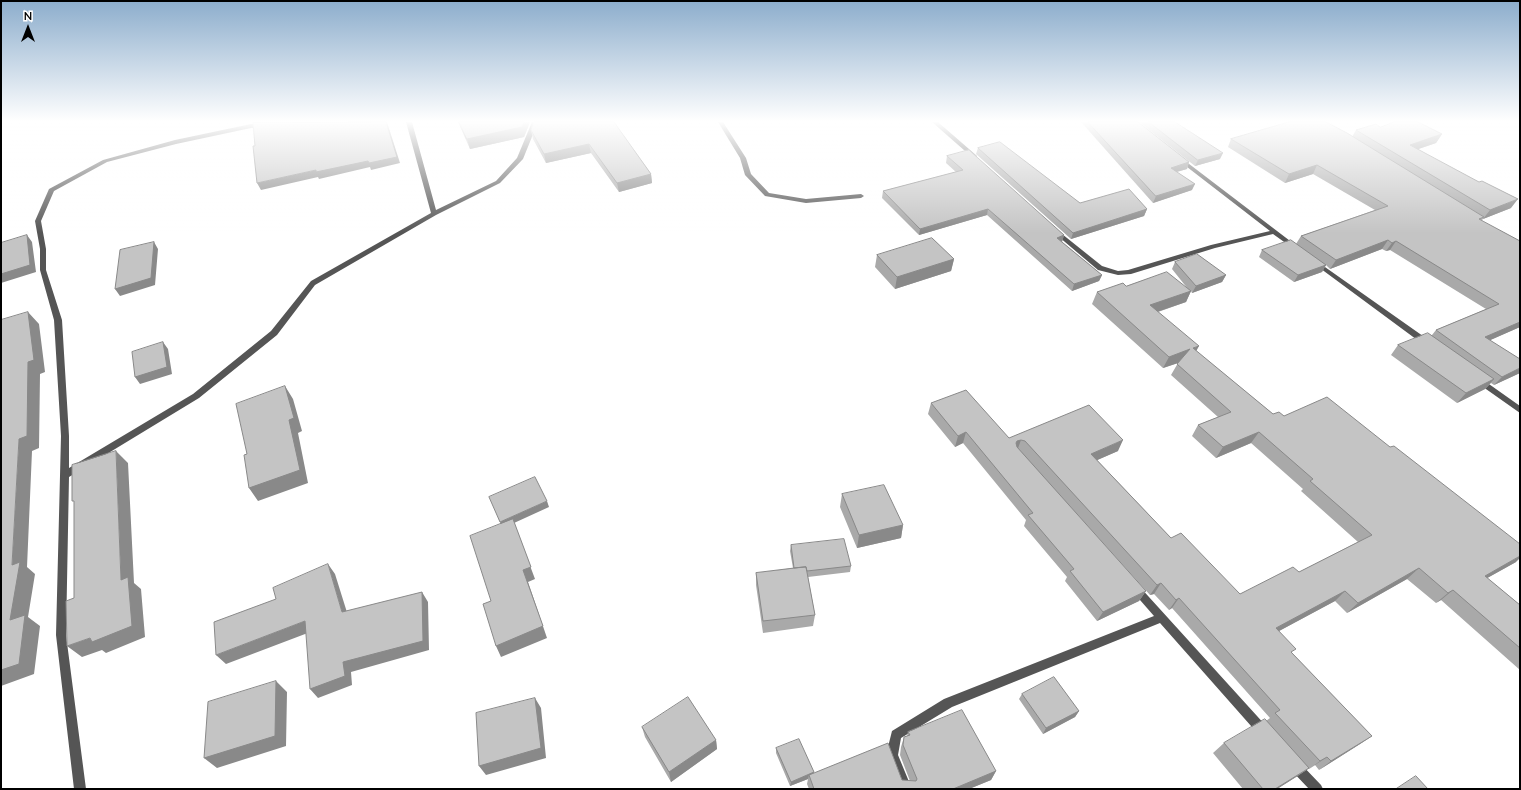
<!DOCTYPE html>
<style>
body{margin:0}
#map{position:relative;width:1521px;height:790px;overflow:hidden;background:#fff;font-family:Lato,sans-serif}
canvas{display:block}
.frame{position:absolute;inset:0;border:2px solid #000;pointer-events:none}
.north{position:absolute;left:8px;top:8px;width:40px;height:40px;-webkit-text-stroke:3px #fff;paint-order:stroke;rotate:0deg;font-size:11px;font-weight:700;line-height:16px;text-align:center;color:#000}
.north::after{content:'';display:block;margin:auto;width:14px;height:18px;background:#000;clip-path:polygon(50% 0,100% 100%,50% 72%,0 100%)}
</style>
<div id="map">
<canvas width="1521" height="790"></canvas>
<div class="frame"></div>
<div class="north">N</div>
</div>
<script>
const c = document.querySelector('canvas').getContext('2d');
c.lineJoin = 'round';
function fill(path, color) { c.fillStyle = color; c.fill(path, 'evenodd'); }
function strokePath(path, color, width, dash) { c.strokeStyle = color; c.lineWidth = width; c.lineCap = dash ? 'butt' : 'round'; c.setLineDash(dash || []); c.stroke(path); }
fill(new Path2D(`
 M406,122H412L436,210L496,181L517,158L532,122H538L523,159L500,183L436,215L315,285L277,335L199,398L69,477L66,635L86,789H74L56,635L61,436L54,320L40,270V249L35,221L49,189L103,160L175,140L251,124L264,123L267,125L264,127L251,128L176,144L107,162L54,191L41,221L46,249V270L62,320L69,436V468L193,394L271,331L311,281L431,213Z
 M718,122H723L746,158L751,174L769,193L806,199L861,194L864,196L861,198L806,203L765,196L745,175L740,158Z
 M932,122H938L977,156V158H973Z
 M1180,157L1298,247V249H1294L1273,234L1215,248L1131,274L1118,275L1098,270L1052,231L1055,229L1057,230L1102,266L1118,271L1128,270L1211,245L1270,231L1178,160V158Z
 M1315,260L1430,341L1431,343L1430,345H1424L1313,263L1312,262Z
 M1479,377L1520,406V413L1476,382L1475,380Z
 M1136,585L1139,586L1267,727L1269,731L1267,735L1263,737L1259,735L1160,623L952,707L901,738L898,755L912,789H900L886,755L892,731L944,699L1154,616L1133,592L1131,589L1133,586Z
 M1295,760L1299,762L1321,785L1323,789H1309L1291,770L1289,766L1291,762Z`), '#555');
fill(new Path2D(`
 M458,122H530L524,137L470,149Z
 M614,122L651,174L652,183L619,192L591,153L546,163L533,139L531,130Z
 M1081,122H1138L1189,162L1187,169L1177,172L1192,190L1153,203Z
 M1139,122H1175L1220,159L1195,166Z
 M1380,127L1442,134L1436,143L1418,149L1511,208L1483,219L1482,220L1520,327L1490,340L1520,373L1494,385L1491,383L1485,389L1457,403L1391,355L1398,345L1432,335L1436,330L1486,309L1390,250L1386,251L1382,249L1330,269L1326,265L1322,272L1294,282L1259,257L1262,250L1296,244L1301,236L1375,210L1313,174L1285,183L1228,147L1231,139L1352,137L1356,130Z
 M978,148L1080,203L1147,209L1144,216L1071,239L976,154Z
 M947,156L1064,235L1062,242L1102,275L1099,281L1072,291L987,215L919,235L882,198L883,191L956,172L946,163Z
 M877,255L954,259L951,271L895,289L875,267Z
 M1175,262L1226,275L1222,282L1192,293L1191,291L1186,302L1158,312L1196,351L1273,414L1284,416L1516,562L1487,578L1520,605V670L1441,600L1436,603L1407,579L1347,613L1335,601L1279,631L1292,653L1372,736L1360,744L1319,770L1315,765L1309,769H1308L1296,777L1277,789H1243L1213,753L1224,743L1266,721L1270,718L1172,608L1169,610L1154,594L1150,595L1037,470L1146,591L1139,601L1097,621L1065,581L1067,577L1024,526L1026,520L963,443L955,447L928,414L931,403L1009,438L1118,451L1097,460L1171,538L1240,594L1299,572L1358,542L1301,491L1303,489L1251,443L1216,458L1192,436L1198,425L1218,417L1171,375L1178,363L1163,368L1092,304L1097,292L1126,286L1188,289L1172,269Z
 M842,494L903,525L901,538L857,548L840,507Z
 M791,545L851,566L850,572L808,577L815,615L813,626L763,633L756,585V573L793,568L790,551Z
 M1022,694L1079,711L1075,717L1043,734L1019,699Z
 M642,727L716,740L717,749L671,782L645,737Z
 M908,732L996,771L991,780L969,789H809L807,784L808,779L790,786L776,753V748L814,773L910,781L900,755L901,747L904,737L907,736Z`), '#a9a9a9');
fill(new Path2D(`
 M387,122L400,163L371,170L370,167L319,179L318,177L261,190L257,183L316,170Z
 M524,122H530L524,137L470,149L467,139Z
 M1442,134L1436,143L1404,154L1410,145Z
 M589,144L591,153L546,163L544,154Z
 M1223,153L1220,159L1195,166L1198,160Z
 M1189,162L1187,169L1168,174L1171,168Z
 M1317,165L1313,174L1285,183L1289,174Z
 M651,174L652,183L619,192L617,183Z
 M1195,184L1192,190L1153,203L1156,196Z
 M1518,199L1511,208L1483,219L1490,210Z
 M988,209L987,215L919,235L920,229Z
 M1147,209L1144,216L1071,239L1073,233Z
 M27,235L32,242L36,272L1,283V274Z
 M1064,235L1062,242L1057,238Z
 M1388,240L1382,249L1330,269L1336,260Z
 M1396,241L1390,250L1386,251L1392,243Z
 M154,242L158,249L155,285L120,296L115,289Z
 M954,259L951,271L895,289L897,277Z
 M1326,265L1322,272L1294,282L1298,275Z
 M1102,275L1099,281L1072,291L1074,284Z
 M1226,275L1222,282L1192,293L1196,286Z
 M1191,291L1186,302L1145,316L1150,305Z
 M28,312L39,324L45,372L40,374L39,448L32,451L27,567L35,574L28,617L40,626L34,674L1,686V670L10,620L12,565L19,439Z
 M1520,322V327L1477,346L1485,337Z
 M163,342L168,349L172,374L140,384L135,377Z
 M1199,346L1193,357V348Z
 M1190,349L1184,361L1163,368L1169,357Z
 M1520,368V373L1494,385L1502,377Z
 M1494,379L1485,389L1457,403L1466,393Z
 M285,386L293,399L302,431L298,433L308,483L258,501L249,488L289,420Z
 M966,432L963,443L955,447L958,436Z
 M1259,432L1251,443L1216,458L1223,447Z
 M1021,440L1017,451L1016,443L1017,441Z
 M1123,440L1118,451L1086,465L1091,454Z
 M116,451L128,463L134,583L141,589L145,637L106,653L102,650L82,657L67,646L90,638L121,580Z
 M547,501L549,507L514,523L535,579L528,582L547,638L501,657L496,646L523,570L502,528L500,522Z
 M903,525L901,538L857,548L859,535Z
 M1520,556V558L1516,562L1473,586L1485,576Z
 M328,564L335,574L350,622L342,612Z
 M1419,568L1407,579L1347,613L1358,603Z
 M1161,583L1154,594L1150,595L1157,585Z
 M1453,590L1441,600L1436,603L1448,593Z
 M1146,591L1139,601L1097,621L1103,612Z
 M1345,591L1335,601L1266,638L1276,628Z
 M422,592L428,602L429,650L351,672L352,685L318,698L310,689L343,662Z
 M1179,598L1172,608L1169,610L1176,600Z
 M305,621L313,631L226,664L216,655Z
 M276,681L287,692L286,746L217,768L204,758Z
 M535,698L541,708L546,758L486,775L479,766Z
 M1079,711L1075,717L1043,734L1046,728Z
 M1372,736L1360,744L1319,770L1331,761Z
 M716,740L717,749L671,782L669,772Z
 M1327,757L1309,769L1320,761Z
 M1309,768L1296,777L1277,789H1275Z
 M996,771L991,780L969,789H953Z
 M814,772L813,777L809,775L808,779L790,786L791,782Z`), '#898989');
const building = new Path2D(`
 M378,122H386L397,157L369,163L368,161L316,172V170L257,183L253,146H255L253,123Z
 M459,122H524L522,127L467,139Z
 M534,122H614L651,174L617,183L589,144L544,154L531,130Z
 M1088,122H1138L1189,162L1171,168L1195,184L1156,196Z
 M1149,122H1175L1223,153L1198,160Z
 M1289,122H1326L1347,133L1484,217L1479,219L1520,241V322L1485,337L1520,359V368L1502,377L1436,330L1499,304L1396,241L1392,243L1388,240L1336,260L1301,236L1388,206L1317,165L1289,174L1231,139Z
 M1394,122H1418L1442,134L1410,145L1479,182L1482,181L1518,199L1490,210L1356,130L1376,124L1380,127Z
 M1000,142L1080,203L1129,189L1147,209L1073,233L978,148Z
 M969,150L1064,235L1057,238L1102,275L1074,284L988,209L920,229L883,191L963,170L947,156Z
 M27,235L30,265L1,274V243Z
 M932,238L954,259L897,277L877,255Z
 M1291,240L1326,265L1298,275L1262,250Z
 M154,242L151,278L115,289L120,250Z
 M1197,254L1226,275L1196,286L1175,262Z
 M1167,272L1191,291L1150,305L1199,346L1193,348L1273,414L1279,412L1284,416L1327,397L1390,447L1394,446L1520,544V556L1485,576L1520,605V648L1453,590L1448,593L1419,568L1358,603L1345,591L1276,628L1296,649L1291,652L1372,736L1331,761L1327,757L1320,761L1275,713L1280,710L1179,598L1176,600L1161,583L1157,585L1025,441L1021,440L1017,441L1016,443L1017,447L1146,591L1103,612L1070,571L1074,569L1028,515L1033,513L966,432L958,436L931,403L966,390L1009,438L1089,405L1123,440L1091,454L1171,538L1181,533L1240,594L1293,567L1299,572L1372,535L1310,481L1313,479L1259,432L1223,447L1198,425L1231,412L1177,364L1190,349L1169,357L1097,292L1123,283L1126,286Z
 M28,312L34,360L28,362L27,436L19,439L12,565L20,562L10,620L25,615L19,664L1,670V320Z
 M1428,333L1494,379L1466,393L1398,345Z
 M163,342L167,367L135,377L132,352Z
 M285,386L294,418L289,420L300,470L249,488L244,455L247,454L236,404Z
 M116,451L121,580L128,577L132,626L92,642L90,638L67,646L66,601L74,598V501H72V465Z
 M535,477L547,501L500,522L489,497Z
 M884,485L903,525L859,535L842,494Z
 M513,519L531,567L523,570L543,626L496,646L483,604L491,601L470,536Z
 M844,539L851,566L807,571L806,567L794,568L791,545Z
 M328,564L342,612L422,592L423,641L343,662L345,676L310,689L305,621L216,655L214,622L276,599L273,588Z
 M806,567L815,615L763,621L756,573Z
 M1054,677L1079,711L1046,728L1022,694Z
 M276,681L275,736L204,758L208,702Z
 M688,697L716,740L669,772L642,727Z
 M535,698L541,748L479,766L476,713Z
 M962,710L996,771L953,789H814L809,775L888,743L902,780L916,781L917,779L903,745L904,737L910,735L908,732Z
 M1265,719L1309,768L1275,789H1263L1224,743Z
 M799,739L814,772L791,782L776,748Z
 M1416,776L1428,789H1396Z`);
fill(building, '#c4c4c4');
strokePath(building, '#898989', 1);
const sky = c.createLinearGradient(0, 0, 0, 233);
sky.addColorStop(0, '#8cadcc');
sky.addColorStop(0.52, '#fff');
sky.addColorStop(1, '#ffffff00');
c.fillStyle = sky;
c.fillRect(0, 0, 1521, 233);
</script>
